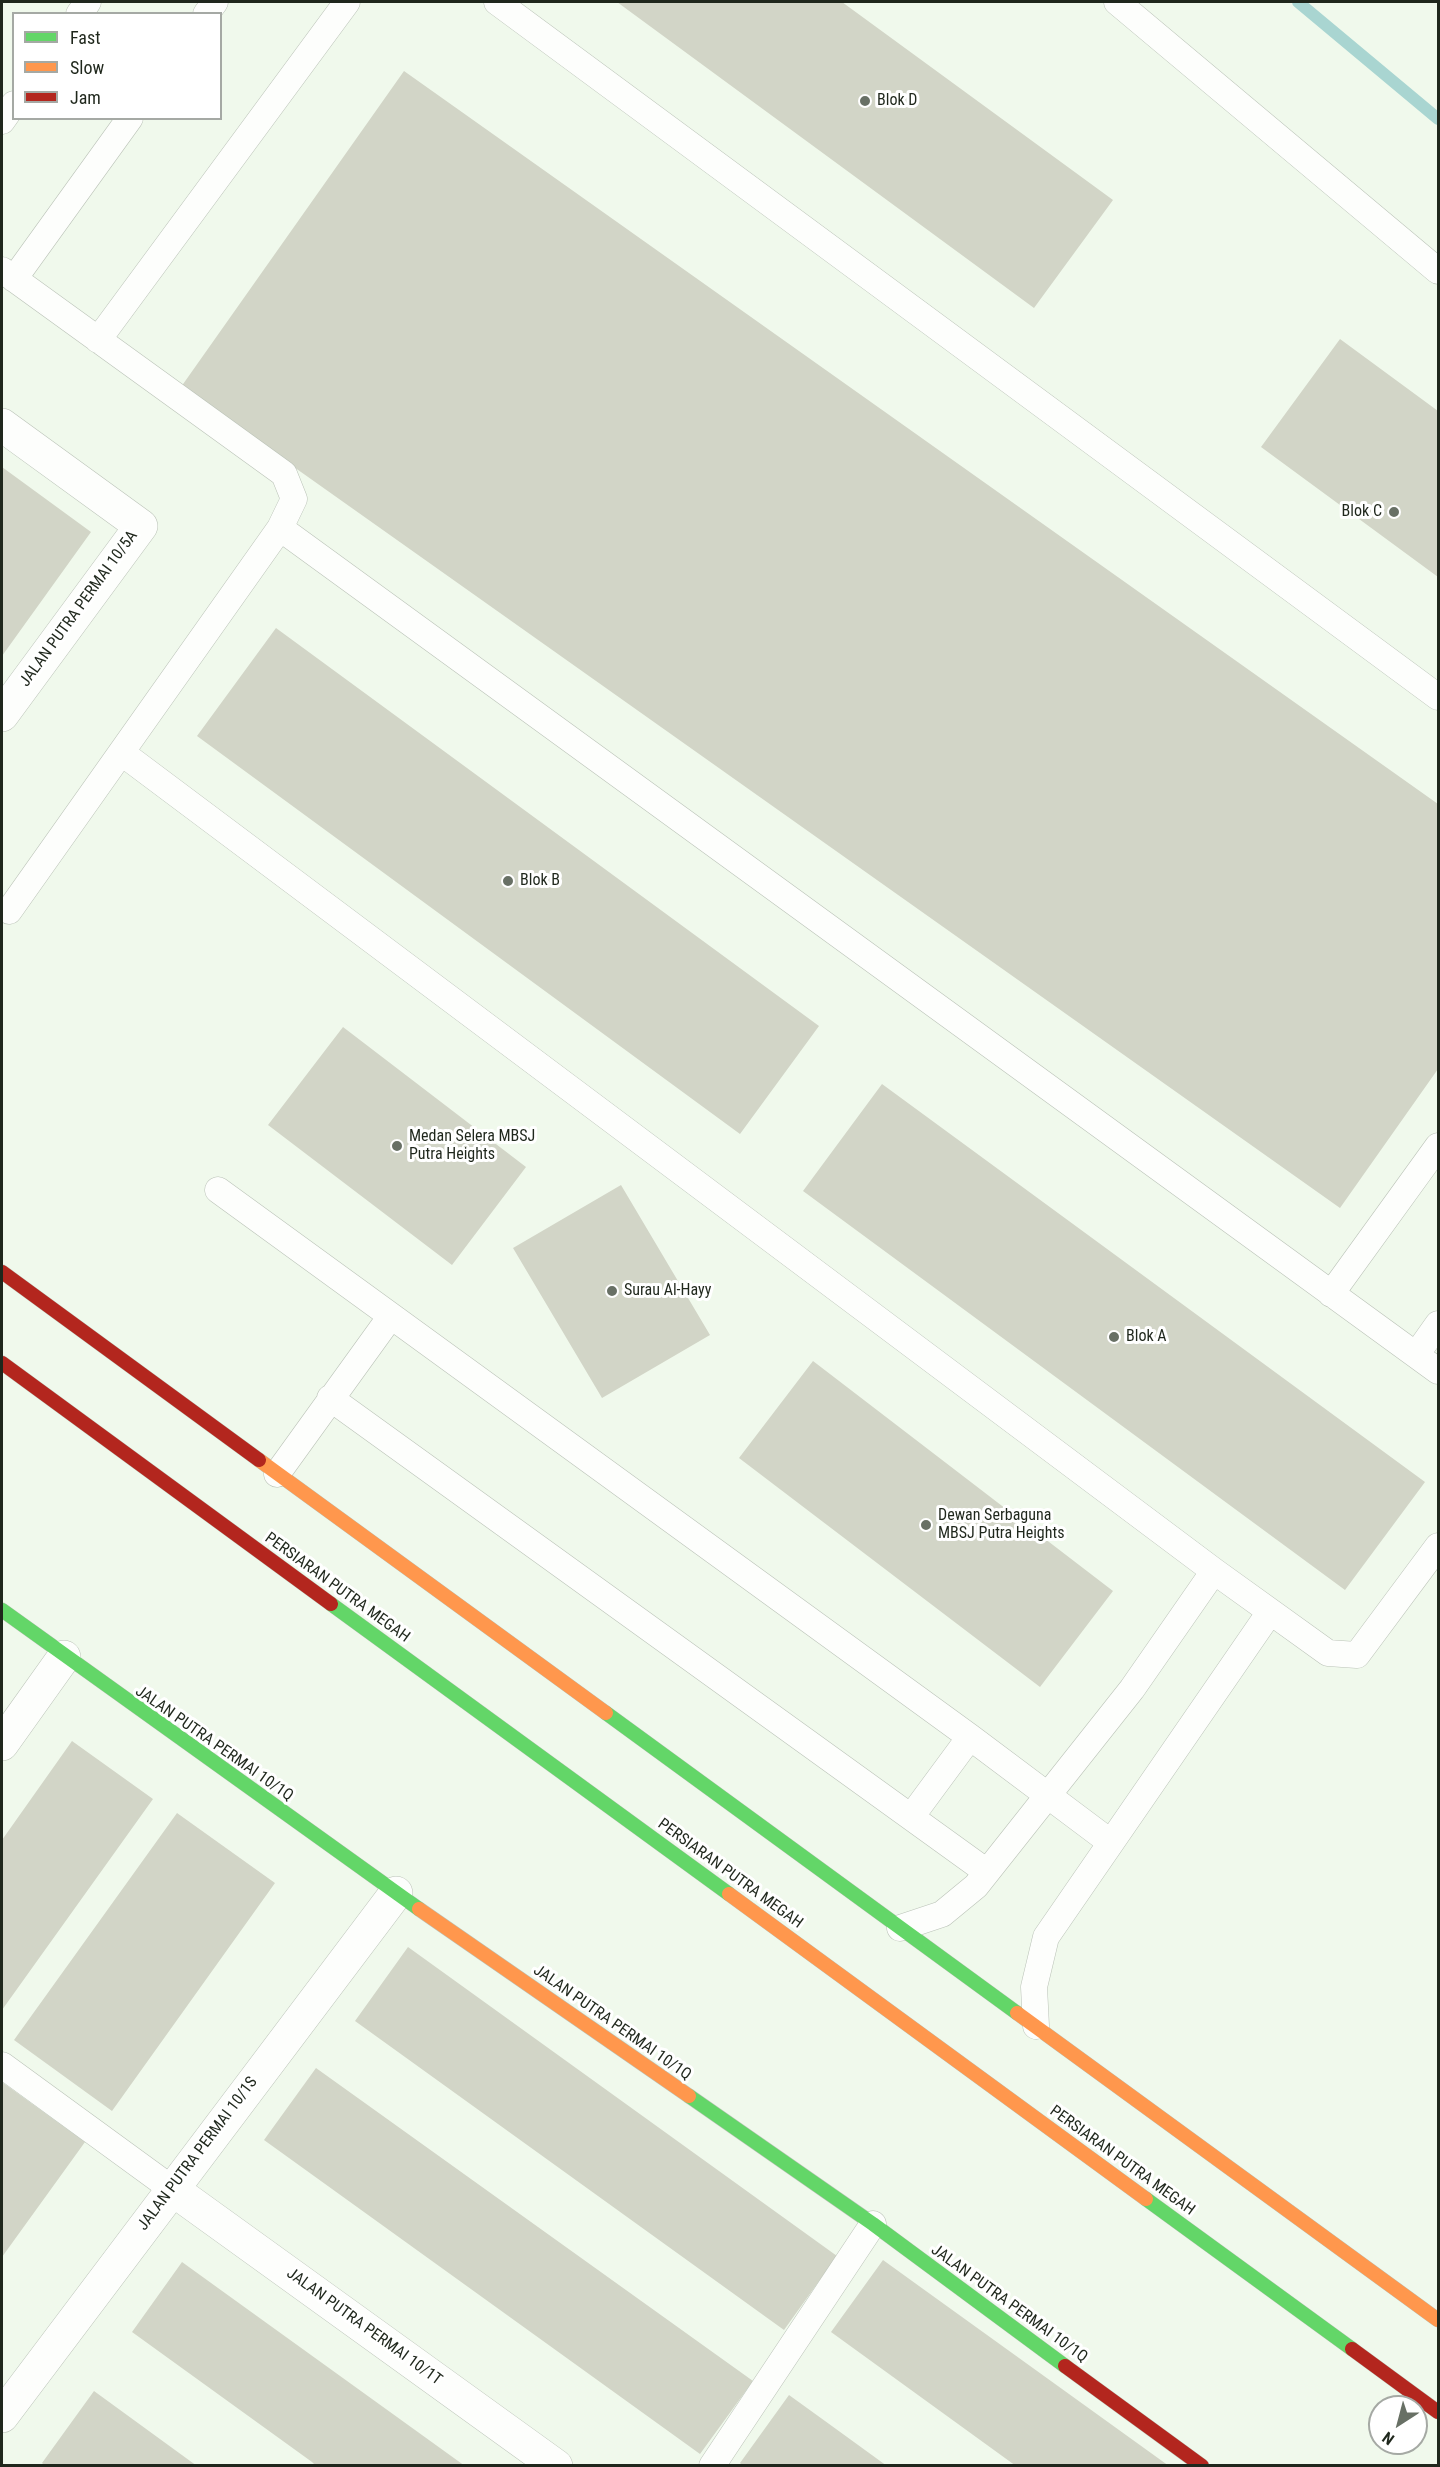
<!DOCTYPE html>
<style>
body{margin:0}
#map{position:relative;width:1440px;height:2467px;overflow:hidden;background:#f0f9ec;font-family:"Roboto Condensed",sans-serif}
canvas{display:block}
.frame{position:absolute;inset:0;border:3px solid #1f271c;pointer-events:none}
.legend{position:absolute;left:12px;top:12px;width:210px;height:108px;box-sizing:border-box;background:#fff;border:2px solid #a5a9a4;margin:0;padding:8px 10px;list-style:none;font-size:18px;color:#1f271c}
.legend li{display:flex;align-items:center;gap:12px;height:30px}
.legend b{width:30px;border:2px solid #a5a9a4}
.north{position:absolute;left:1368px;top:2395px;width:60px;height:60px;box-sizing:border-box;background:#fff;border:2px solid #a5a9a4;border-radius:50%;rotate:216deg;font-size:16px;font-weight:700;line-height:24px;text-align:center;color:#1f271c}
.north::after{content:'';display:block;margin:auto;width:21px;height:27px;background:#687065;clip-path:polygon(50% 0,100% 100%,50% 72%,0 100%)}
</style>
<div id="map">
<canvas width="1440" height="2467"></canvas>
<div class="frame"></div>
<ul class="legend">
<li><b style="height:8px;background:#63d668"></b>Fast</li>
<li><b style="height:8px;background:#ff974d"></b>Slow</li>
<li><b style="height:8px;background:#b3261e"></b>Jam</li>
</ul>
<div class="north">N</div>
</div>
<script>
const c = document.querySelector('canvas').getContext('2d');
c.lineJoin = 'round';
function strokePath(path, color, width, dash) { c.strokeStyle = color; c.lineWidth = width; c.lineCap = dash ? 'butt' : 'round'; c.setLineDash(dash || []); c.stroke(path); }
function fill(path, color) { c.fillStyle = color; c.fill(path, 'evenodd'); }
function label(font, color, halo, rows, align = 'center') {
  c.font = font + ' "Roboto Condensed",sans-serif'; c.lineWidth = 6; c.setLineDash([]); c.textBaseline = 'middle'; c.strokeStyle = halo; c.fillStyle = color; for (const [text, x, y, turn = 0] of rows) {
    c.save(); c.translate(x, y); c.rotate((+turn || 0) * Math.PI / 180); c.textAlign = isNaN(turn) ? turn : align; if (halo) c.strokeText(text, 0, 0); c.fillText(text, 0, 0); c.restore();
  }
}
strokePath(new Path2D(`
 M1298,2L1438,119`), '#a9d5d1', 12);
fill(new Path2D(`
 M617,2H842L1113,200L1034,308Z
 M404,71L1438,804V1069L1340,1208L181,387Z
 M1340,339L1438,411V577L1261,447Z
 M2,467L91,532L2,656Z
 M276,628L819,1026L740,1134L197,736Z
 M343,1027L526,1167L452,1265L268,1125Z
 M882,1084L1425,1482L1345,1590L803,1191Z
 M621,1185L710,1335L602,1398L513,1248Z
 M813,1361L1113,1591L1040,1687L739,1458Z
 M72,1741L153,1799L2,2010V1840Z
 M177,1813L275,1883L112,2111L14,2040Z
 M408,1947L837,2256L784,2330L355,2021Z
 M316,2068L753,2381L700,2454L264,2140Z
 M2,2082L85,2142L2,2257Z
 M883,2260L919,2286L1169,2466H1016L831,2332Z
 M182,2262L218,2288L465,2466H316L312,2462L132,2332Z
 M94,2391L164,2442L197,2466H45L42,2463Z
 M789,2395L825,2421L887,2466H743L740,2463Z`), '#d2d5c7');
const lane = new Path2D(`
 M497,2L1438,697
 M1117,2L1438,271
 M79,14L88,2
 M206,14L215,2
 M2,121L14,104
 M2,270L284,474L294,499L280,528L9,911
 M14,279L130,118
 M98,340L347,2
 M280,528L1438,1371
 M122,753L1214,1571L1328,1653L1357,1655L1438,1546
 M218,1190L970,1737L1110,1842
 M1331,1294L1438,1146
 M1416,1355L1438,1324
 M330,1398L987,1872
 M277,1474L391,1316
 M911,1817L970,1737
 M900,1928L942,1914L976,1886L1132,1689L1214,1571
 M1036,2026L1034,1987L1046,1937L1270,1612
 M2,2065L172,2189
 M712,2466L873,2224`);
const street = new Path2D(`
 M2,425L141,526L2,715
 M2,1744L64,1657
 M172,2189L556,2466
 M2,2416L396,1893`);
const fast = new Path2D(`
 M331,1604L729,1894
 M2,1610L419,1909
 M606,1713L1017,2013
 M689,2096L873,2224L1065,2366
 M1146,2199L1352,2349`);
const slow = new Path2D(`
 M259,1460L606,1713
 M729,1894L1146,2199
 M419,1909L689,2096
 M1017,2013L1438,2320`);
const jam = new Path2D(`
 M2,1272L259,1460
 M2,1363L331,1604
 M1352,2349L1438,2412
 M1065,2366L1202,2466`);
strokePath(lane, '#bac2b7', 27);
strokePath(street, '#bac2b7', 34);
strokePath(fast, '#bac2b7', 15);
strokePath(slow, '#bac2b7', 15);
strokePath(jam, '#bac2b7', 15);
strokePath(lane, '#fdfefc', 26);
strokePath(street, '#fdfefc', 33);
strokePath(fast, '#63d668', 14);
strokePath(slow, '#ff974d', 14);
strokePath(jam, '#b3261e', 14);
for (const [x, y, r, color] of [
 [865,101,6,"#687065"],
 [1394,512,6,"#687065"],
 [508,881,6,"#687065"],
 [397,1146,6,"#687065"],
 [612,1291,6,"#687065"],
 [1114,1337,6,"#687065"],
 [926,1525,6,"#687065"]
]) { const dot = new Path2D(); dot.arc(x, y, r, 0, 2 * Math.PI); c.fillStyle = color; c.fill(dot); strokePath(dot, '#fff', 2); }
label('16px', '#1f271c', '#fff', [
 ["Blok D",877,101],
 ["Blok C",1382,512,"right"],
 ["Blok B",520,881],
 ["Medan Selera MBSJ",409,1137],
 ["Putra Heights",409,1155],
 ["Surau Al-Hayy",624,1291],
 ["Blok A",1126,1337],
 ["Dewan Serbaguna",938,1516],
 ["MBSJ Putra Heights",938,1534]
], 'left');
label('16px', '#1f271c', '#fff', [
 ["JALAN PUTRA PERMAI 10/5A",79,609,-54],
 ["PERSIARAN PUTRA MEGAH",337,1588,36],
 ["JALAN PUTRA PERMAI 10/1Q",214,1744,35],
 ["PERSIARAN PUTRA MEGAH",730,1874,36],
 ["JALAN PUTRA PERMAI 10/1Q",612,2023,35],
 ["JALAN PUTRA PERMAI 10/1S",198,2154,-53],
 ["PERSIARAN PUTRA MEGAH",1122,2161,36],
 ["JALAN PUTRA PERMAI 10/1Q",1009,2304,36],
 ["JALAN PUTRA PERMAI 10/1T",364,2327,36]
]);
</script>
